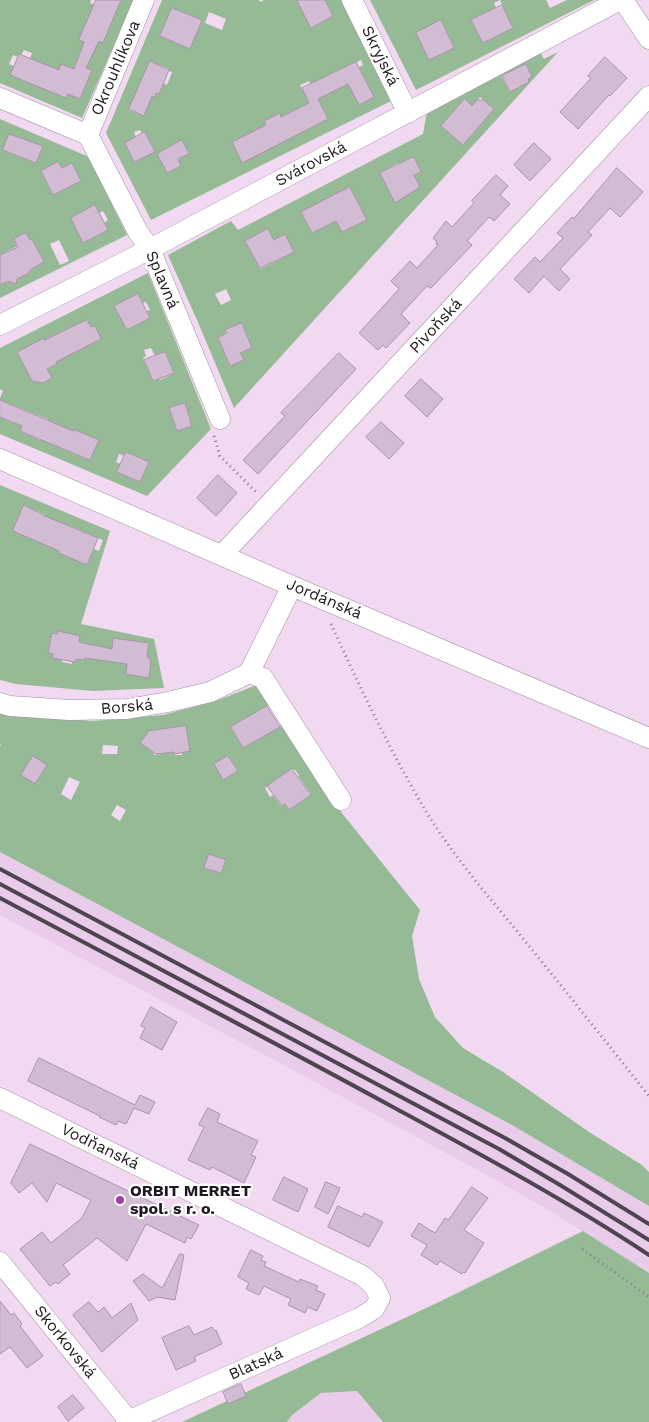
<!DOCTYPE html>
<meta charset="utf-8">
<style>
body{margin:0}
canvas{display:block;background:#f0d9f1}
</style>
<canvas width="649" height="1422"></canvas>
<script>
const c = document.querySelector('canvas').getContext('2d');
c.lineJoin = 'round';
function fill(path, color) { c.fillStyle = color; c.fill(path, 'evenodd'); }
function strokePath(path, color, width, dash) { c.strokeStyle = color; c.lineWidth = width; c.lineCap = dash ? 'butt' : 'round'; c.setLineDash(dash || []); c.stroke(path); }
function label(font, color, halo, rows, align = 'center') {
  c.font = font + ' "Work Sans",sans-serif'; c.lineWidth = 4.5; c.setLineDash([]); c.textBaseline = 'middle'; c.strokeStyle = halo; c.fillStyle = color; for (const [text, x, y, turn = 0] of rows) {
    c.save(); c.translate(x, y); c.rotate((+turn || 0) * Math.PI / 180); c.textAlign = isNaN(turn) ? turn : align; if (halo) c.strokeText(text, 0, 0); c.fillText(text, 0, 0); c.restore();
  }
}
fill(new Path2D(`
 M0,852L512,1125L644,1203L649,1206V1273L547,1209L485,1174L280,1063L0,915Z
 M357,1391L383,1422H287L292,1415L321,1393Z`), '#e8ccea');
fill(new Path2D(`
 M0,0H91L90,3L111,11L115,3L119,5L121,0H134L82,118L0,83ZM24,50L32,53L30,59L48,66L10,75L14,66L9,64L13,55L18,57L19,54L21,55Z
 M162,0H259L260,2L264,0H297L311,28L333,16L325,0H341L391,101L151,220L106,133ZM172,8L202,21L190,48L160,36ZM209,12L226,19L222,30L205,23ZM361,60L363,65L359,67L374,97L359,104L348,82L326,77ZM150,61L169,69V71L172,72L167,85L164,83L159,94L156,93L155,97L140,91L139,85ZM309,81L328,119L276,145L280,114L281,117L313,101L306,96L300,85ZM132,101L147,108L144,116L129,110ZM140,130L142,134L145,133L155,151L135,162L125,143L136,137L134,132ZM182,141L189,153L178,159L181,166L167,173L163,164L166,162L161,152Z
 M370,0H546L550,8L567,0H594L416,90ZM500,0L513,28L483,43L471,20L490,11L498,12L494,3ZM441,20L454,47L429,60L416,33Z
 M540,52L544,59L558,52L234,408L197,320L168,255L231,221L238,230L423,134L428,106ZM521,66L529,82L510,92L501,76ZM480,97L494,109L463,145L442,126L464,99L472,106ZM413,157L420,172L413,176L406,161ZM398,163L407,179L395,203L380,173ZM350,187L366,220L342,232L336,221L312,233L301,213ZM268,229L276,244L282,241L280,237L285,234L294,252L260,269L246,241ZM226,289L231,300L221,305L215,294ZM241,324L251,348L240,353L243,360L230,366L218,338L227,333L226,330Z
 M0,119L89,157L127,235L0,298V285L8,281L17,280L18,276L21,274L24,275L29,273L31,269L32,239L30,240L26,233L14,239L17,246L0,255ZM9,134L43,146L36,163L3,150ZM58,162L62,168L72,163L81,181L54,194L49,187L44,177L56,171L53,165ZM95,206L99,213L103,211L108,220L104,223L108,230L83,243L71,218ZM59,240L69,261L60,265L50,244Z
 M148,273L211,429L147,496L0,434V398L3,391L0,389V348ZM138,294L143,303L146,302L150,310L147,311L150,318L127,330L115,306ZM87,320L91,327L95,326L101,339L77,351L65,348L58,333ZM43,339L57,364L47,369L52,378L34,381ZM151,348L155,356L165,352L174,373L160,380L159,378L153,381L143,358L146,356L144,350ZM10,404L49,420L40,440L21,431L22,426L4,419ZM169,408L192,426L177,430ZM73,430L98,440L90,460L65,450ZM126,452L149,462L140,482L117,472L121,464L116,462L119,454L124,456Z
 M0,485L110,531L81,624L154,639L164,688L93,691L16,684L0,680ZM24,505L45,515L35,540L13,530ZM70,526L103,540L99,551L94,549L87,564L59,552ZM58,631L80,636L79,642L87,644L84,660L76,659L75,662H72V664L62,662V660L53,658V654L49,653ZM114,638L147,656L151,661L149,678L126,674L127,664L110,661Z
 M259,684L341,812L420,910L412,936L419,979L435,1017L463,1048L503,1072L589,1132L642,1165L649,1172V1206L512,1125L0,852V747L1,745L0,744V711L24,716L92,721L163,715L216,701ZM269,705L281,726L243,748L231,727ZM186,726L189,751L182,753V755H175L174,752L154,755L152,746L146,747L144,745L151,731ZM103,745L118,746L117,754H102ZM33,756L47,765L21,775ZM228,756L238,771L223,780L214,764ZM292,769L295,770L299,775L298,776L311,794L289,810L285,804L281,806L273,795L270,797L265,788ZM69,777L80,782L71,800L61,794ZM117,805L126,810L120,821L111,815ZM209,854L225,860L221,873L204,868Z
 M583,1231L649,1273V1422H383L357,1391L321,1393L292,1415L287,1422H182L439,1302Z`), '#97ba96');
const building = new Path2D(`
 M96,0H121L103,43L99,41L86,68L92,70L80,99L68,94L66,98L10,75L19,54L59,70L61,64L74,69L84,42L79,40Z
 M297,0H325L333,16L311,28Z
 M502,5L513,28L483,43L471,20Z
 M172,8L202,20L190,49L160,36Z
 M441,20L454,48L429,60L416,33Z
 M605,57L627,78L610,96L609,95L578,129L560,112L591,78L588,76Z
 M150,61L169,70L159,94L156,93L155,97L152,96L144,116L129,109Z
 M356,62L374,97L359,105L348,84L318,99L328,119L242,163L232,142L266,125L264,121L280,113L281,117L309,103L302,88Z
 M526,64L532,77L528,79L529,82L510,92L502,76Z
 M465,99L472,106L477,100H483L494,109L463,145L441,126Z
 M145,132L155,152L134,162L125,143Z
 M9,134L43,146L36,163L3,150Z
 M182,140L189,154L178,159L181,166L167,173L157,154Z
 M534,143L551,159L530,181L514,165Z
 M414,157L421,172L414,175L420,187L395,203L380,173Z
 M58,162L62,168L72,163L81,181L53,195L41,171Z
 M617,168L643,192L620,217L610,208L588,232L592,235L560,269L570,279L559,291L544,276L529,293L514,279L535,257L540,262L563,238L557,233L572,217L574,218Z
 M496,175L508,186L500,195L510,204L494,221L489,217L467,241L472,245L431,288L427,286L401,314L410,323L386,348L383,345L378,350L359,333L399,289L391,281L410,261L417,268L438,245L436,244L437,242L433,238L446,221L452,227L474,203L472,201Z
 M350,187L367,220L342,232L336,221L312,233L301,212Z
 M95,205L108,230L83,243L71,218Z
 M268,229L274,240L285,234L294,252L260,268L245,241Z
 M26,233L30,240L32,239L44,262L31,269L29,273L17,279L16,284L8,281L0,285V255L18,247L14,239Z
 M138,294L150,318L127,330L114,306Z
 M87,320L91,327L95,326L101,339L56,362L57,364L47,369L52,378L43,383L32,381L17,352L44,338V340Z
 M242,323L252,348L240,353L244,360L230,366L218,337L227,333L225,330Z
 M165,352L174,373L153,381L144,360Z
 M339,353L356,369L258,474L243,460L285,416L281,413Z
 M421,379L443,399L427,417L405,396Z
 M0,400L73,431V429L99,440L90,460L20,431L22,426L0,417Z
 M185,403L192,426L177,431L169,408Z
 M381,422L404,443L389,459L366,437Z
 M126,452L149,462L140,482L117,472Z
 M218,475L237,493L216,516L197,498Z
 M24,505L45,516L98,538L87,565L59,553V551L13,531Z
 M58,631L80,636L79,642L112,649L113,638L149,643L147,656L151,661L149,678L126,674L127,664L85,658L84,660L76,659L75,662L52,658L53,654L48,653L52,633L57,634Z
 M267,706L280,727L243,748L231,727Z
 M186,726L190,751L175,754L174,752L156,754L140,743L149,731Z
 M33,756L47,765L35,784L21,775Z
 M228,756L238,771L223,780L214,764Z
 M292,769L311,795L289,810L285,804L282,806L267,786Z
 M209,854L226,860L221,873L204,868Z
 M151,1007L177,1022L162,1050L140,1038L145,1028L141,1026Z
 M39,1058L135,1105L140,1095L155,1102L149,1114L134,1108L126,1124L118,1121L116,1125L99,1117L100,1116L28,1081Z
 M208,1108L220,1114L217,1122L258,1141L251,1155L256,1157L244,1183L212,1167L210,1170L188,1160L204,1127L199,1125Z
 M30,1144L199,1225L191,1239L187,1237L185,1243L146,1224L127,1261L97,1238L63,1265L70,1274L58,1284L56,1282L50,1286L20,1249L42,1232L51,1243L82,1218L91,1200L56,1183L47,1202L32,1183L19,1193L11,1183Z
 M284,1177L308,1189L298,1212L273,1200Z
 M326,1182L340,1188L328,1214L315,1207Z
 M472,1187L488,1198L464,1230L484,1243L465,1273L464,1272L462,1274L440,1261L437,1265L421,1255L427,1245L411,1236L419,1223L435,1233L445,1218L448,1220Z
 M338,1206L362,1217L364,1213L383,1222L369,1247L328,1227Z
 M251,1250L263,1256L261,1260L266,1262L264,1266L299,1282L300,1279L318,1286L316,1290L325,1294L317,1311L308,1307L305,1313L288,1305L291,1299L264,1286L259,1295L246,1289L249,1283L238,1277Z
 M180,1254L184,1255L175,1300L157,1297L149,1301L133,1281L143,1274L162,1288Z
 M0,1301L11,1315L14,1313L22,1324L20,1326L43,1356L27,1368L10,1347L0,1354Z
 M89,1302L98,1312L104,1307L112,1318L131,1303L138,1320L102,1352L73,1315Z
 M189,1326L194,1335L212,1327L215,1331L216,1330L222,1344L194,1357L196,1361L176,1370L162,1338Z
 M241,1384L246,1396L228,1404L223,1392Z
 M73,1395L84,1408L68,1421L58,1407Z`);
fill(building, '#d2bcd4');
strokePath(building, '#a994aa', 1);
const minor = new Path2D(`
 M352,0L408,113
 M623,0L649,39
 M0,98L88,135L138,232L150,249L220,419
 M88,135L144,0
 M0,325L150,249L620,0
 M0,459L292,586L649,738
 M222,555L649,96
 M249,673L263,678L341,800
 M0,703L10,706L70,710L127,709L168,702L210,692L249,673L292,586
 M0,1098L363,1276L374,1286L380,1298L374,1309L359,1318L126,1422
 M0,1262L130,1422`);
strokePath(minor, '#a58fa6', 21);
strokePath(new Path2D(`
 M214,436L220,456L256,492
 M331,624C360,687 391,753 427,813C454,857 488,896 521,936C564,989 606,1042 649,1096
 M582,1249L649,1297`), '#89798a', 3, [1, 4]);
strokePath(minor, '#fff', 20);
strokePath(new Path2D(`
 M0,869L505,1138L568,1174L649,1224
 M0,884L499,1149L560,1185L649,1240
 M0,898C130,967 261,1035 391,1106C478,1153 566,1200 649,1255`), '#504451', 4);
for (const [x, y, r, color] of [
 [120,1200,5,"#a03ea4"]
]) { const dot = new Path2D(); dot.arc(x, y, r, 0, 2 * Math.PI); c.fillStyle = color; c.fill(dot); strokePath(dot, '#fff', 2); }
label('16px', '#201821', '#fff', [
 ["Skryjská",380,56,64],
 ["Okrouhlíkova",116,68,-67],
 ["Svárovská",311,164,-28],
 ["Splavná",162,280,67],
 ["Pivoňská",436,326,-47],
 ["Jordánská",324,599,23],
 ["Borská",127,707,-5],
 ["Vodňanská",100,1147,26],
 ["Skorkovská",65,1342,51],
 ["Blatská",256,1364,-24]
]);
label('bold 16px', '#201821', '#fff', [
 ["ORBIT MERRET",130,1191],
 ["spol. s r. o.",130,1209]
], 'left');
</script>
